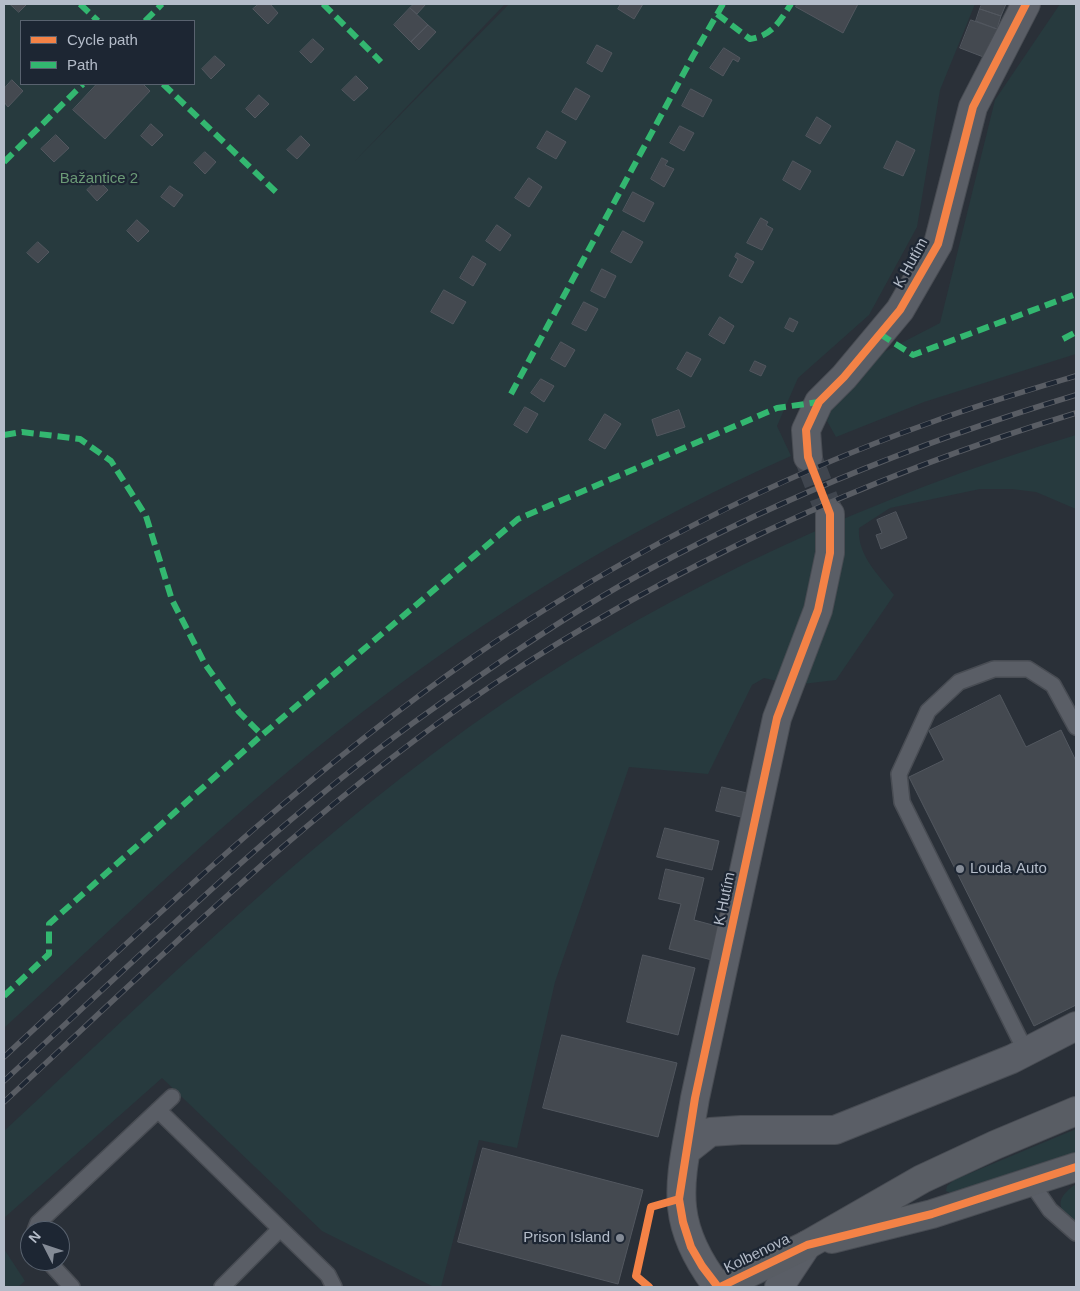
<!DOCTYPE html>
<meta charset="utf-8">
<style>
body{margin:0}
#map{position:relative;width:1080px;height:1291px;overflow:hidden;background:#2a3038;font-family:Helvetica,sans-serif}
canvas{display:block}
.frame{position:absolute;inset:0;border:5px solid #b4bcc9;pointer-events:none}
.legend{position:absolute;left:20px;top:20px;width:175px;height:65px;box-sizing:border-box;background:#1d2633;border:1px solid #59626f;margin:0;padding:6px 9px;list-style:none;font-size:15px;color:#b4bcc9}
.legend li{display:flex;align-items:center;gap:10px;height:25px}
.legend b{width:25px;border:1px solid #59626f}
.north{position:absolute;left:20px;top:1221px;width:50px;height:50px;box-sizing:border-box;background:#1d2633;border:1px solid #59626f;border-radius:50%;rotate:311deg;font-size:14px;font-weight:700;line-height:20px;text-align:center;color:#b4bcc9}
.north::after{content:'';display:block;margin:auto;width:18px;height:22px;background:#848b96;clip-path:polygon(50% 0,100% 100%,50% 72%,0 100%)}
</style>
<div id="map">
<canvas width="1080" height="1291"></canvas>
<div class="frame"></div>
<ul class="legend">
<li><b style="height:6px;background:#f48246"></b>Cycle path</li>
<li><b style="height:6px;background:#33b770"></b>Path</li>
</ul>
<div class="north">N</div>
</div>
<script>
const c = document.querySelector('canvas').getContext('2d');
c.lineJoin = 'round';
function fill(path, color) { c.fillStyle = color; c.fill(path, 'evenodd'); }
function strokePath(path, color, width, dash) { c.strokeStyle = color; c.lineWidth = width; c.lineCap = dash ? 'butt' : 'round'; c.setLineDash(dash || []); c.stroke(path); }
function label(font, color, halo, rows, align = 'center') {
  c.font = font + ' Helvetica,sans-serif'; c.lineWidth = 4.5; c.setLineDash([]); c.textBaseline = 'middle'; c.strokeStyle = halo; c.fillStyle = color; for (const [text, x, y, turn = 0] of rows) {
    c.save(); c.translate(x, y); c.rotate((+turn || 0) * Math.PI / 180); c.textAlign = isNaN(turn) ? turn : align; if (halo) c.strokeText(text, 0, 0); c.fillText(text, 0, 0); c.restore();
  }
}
fill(new Path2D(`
 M4,4H505L353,163L509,4H975L940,90L917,227L869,315L798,378L777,426L791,456C648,519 514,599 389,692C252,793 129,913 4,1028ZM21,21H194V84H21Z
 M1060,4H1076V354L924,402L836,437L827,421L836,399L880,354L940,323L995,100Z
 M1076,435V509L1036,492L1012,489H980L890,508L859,528C857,555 878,574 894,595L836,680L794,685L764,678L752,685L708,774L629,767L555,982L517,1148L479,1140L441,1287H434L322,1231L162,1078L4,1218V1131C164,983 321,828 502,704C678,585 873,496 1076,435Z
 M1076,1129V1152L1022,1169L953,1194L946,1191L947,1186L954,1180Z
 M1076,1184V1225C1057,1209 1054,1199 1076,1184Z
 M4,1249L25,1281L18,1287H4Z`), '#273a3e');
const building = new Path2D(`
 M10,4H27L19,12Z
 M259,4H270L278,13L268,24L253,9Z
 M414,4H426L417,14L410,8Z
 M621,4H643L634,19L618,9Z
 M797,4H858L843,33L796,7Z
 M982,4H1006L1001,16L980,9Z
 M410,8L428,25L411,42L394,25Z
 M980,9L1001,16L997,29L976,21Z
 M971,20L997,29L986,58L960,48Z
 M428,25L436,32L419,50L411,42Z
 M313,39L324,49L311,63L300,52Z
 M597,45L612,53L602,72L587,63Z
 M724,48L740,58L738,62L733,59L723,76L710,68Z
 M215,56L225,65L211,79L202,69Z
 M356,76L368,88L354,101L342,90Z
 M12,80L23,91L8,107L4,102V89Z
 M97,84H143L150,91L105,139L73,110Z
 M576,88L590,96L576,120L562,112Z
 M691,89L712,100L703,117L682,106Z
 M259,95L269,104L255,118L246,109Z
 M817,117L831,126L820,144L806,136Z
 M151,124L163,135L152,146L141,136Z
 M680,126L694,133L684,151L670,143Z
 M547,131L566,142L556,159L537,148Z
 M56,135L69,148L54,162L41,149Z
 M301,136L310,145L297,159L287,150Z
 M897,141L915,150L903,176L884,168Z
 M205,152L216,162L205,174L194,163Z
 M662,158L668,161L665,165L674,169L664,187L651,179Z
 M793,161L811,171L800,190L783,180Z
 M529,178L542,187L529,207L515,198Z
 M98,180L108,190L97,201L87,190Z
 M170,186L183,195L174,207L161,197Z
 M633,192L654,203L644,222L623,211Z
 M761,218L768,222L766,225L773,229L762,250L747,243Z
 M137,220L149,231L138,242L127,231Z
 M497,225L511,235L500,251L486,241Z
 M623,231L643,242L631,263L611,252Z
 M38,242L49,252L38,263L27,253Z
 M737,253L754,262L742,283L729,276L738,259L735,257Z
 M473,256L486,264L473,286L460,278Z
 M602,269L616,276L605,298L591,291Z
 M444,290L466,302L453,324L431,312Z
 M584,302L598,309L586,331L572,324Z
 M720,317L734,326L724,344L709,335Z
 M790,318L798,322L793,332L785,328Z
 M561,342L575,350L565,367L551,359Z
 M687,352L701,359L691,377L677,369Z
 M755,361L766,366L761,376L750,371Z
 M541,379L554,386L544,402L531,393Z
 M525,407L538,414L527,433L514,425Z
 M679,410L685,427L657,436L652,420Z
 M605,414L621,424L605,449L589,440Z
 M896,512L907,538L881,549L876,535L882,533L877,520Z
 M1000,695L1026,747L1061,730L1076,761V1005L1034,1026L909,777L944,760L929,731Z
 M722,787L751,794L745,818L716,811Z
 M665,828L719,841L712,870L657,857Z
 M666,869L704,878L694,920L720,927L712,960L669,949L681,904L659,899Z
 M643,955L695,968L678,1035L627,1022Z
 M562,1035L677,1063L658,1137L543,1108Z
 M483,1148L643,1190L618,1284L458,1242Z`);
fill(building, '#444950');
strokePath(building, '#52575f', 1);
strokePath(new Path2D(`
 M808,457L830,514`), '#3f454e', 28, [28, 14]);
const lane = new Path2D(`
 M1026,1052L902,802L899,774L928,711L959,682L994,669H1028L1053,685L1076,727
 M158,1110L328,1275L334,1287
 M1030,1181L1050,1210L1076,1233
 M35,1231L38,1223L172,1097
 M48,1261L72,1287
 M222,1287L280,1229`);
const street = new Path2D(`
 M808,457L806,430L819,402L844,377L900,310L938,244L973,107L1026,4
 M686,1151L710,1132L741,1130H835L1012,1059L1076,1026
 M718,1287C664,1217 682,1178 695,1098L777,718L818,610L830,553V514
 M779,1287L807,1245`);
const secondary = new Path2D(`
 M832,1239L932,1214L1076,1167
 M720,1287L807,1245L922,1179L995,1145L1076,1111`);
strokePath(lane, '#484c53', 18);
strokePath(street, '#484c53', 30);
strokePath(secondary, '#484c53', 30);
strokePath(lane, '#5a5e66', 15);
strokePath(street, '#5a5e66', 28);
strokePath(secondary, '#595d64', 28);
const rail = new Path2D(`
 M4,1057C154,918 302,776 470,659C613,560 771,479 935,421C981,404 1029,390 1076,376
 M4,1081C137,959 267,830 413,723C481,674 550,626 623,584C766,503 919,442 1076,395
 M4,1102C160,958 314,805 491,686C673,565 867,476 1076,413`);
strokePath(rail, '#595d64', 5.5);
strokePath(rail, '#1d2633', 4, [11]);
strokePath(new Path2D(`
 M80,4L98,21
 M323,4L381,62
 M717,14L750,39C772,36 780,21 791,4
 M145,21L162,4
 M163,84L276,192
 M4,162L83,84
 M880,334L913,355L1076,294
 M1063,339L1076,332
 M511,394L693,56L723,4
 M4,435L22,432L80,439L111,461L146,516L172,600L205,664L239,712L262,735
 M4,996L49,954V924L262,735L518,519L777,408L819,402`), '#33b770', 6, [12, 6]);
strokePath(new Path2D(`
 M649,1287L636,1276L651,1207L679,1199
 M718,1287L702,1266L691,1247L683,1222L679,1199L695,1098L777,718L818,610L830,553V514L808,457L806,430L819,402L844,377L900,310L938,244L973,107L1026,4
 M720,1287L807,1245L932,1214L1076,1167`), '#f48246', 8);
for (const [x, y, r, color] of [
 [960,869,5,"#848b96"],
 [620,1238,5,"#848b96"]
]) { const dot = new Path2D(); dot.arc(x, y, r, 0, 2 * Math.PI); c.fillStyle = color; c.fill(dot); strokePath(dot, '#1d2633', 2); }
label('15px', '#6b9a76', '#1d2633', [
 ["Bažantice 2",99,179]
]);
label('15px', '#b4bcc9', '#1d2633', [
 ["K Hutím",911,263,-61],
 ["K Hutím",725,899,-78],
 ["Kolbenova",757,1254,-26]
]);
label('15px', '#b4bcc9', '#1d2633', [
 ["Louda Auto",970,869],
 ["Prison Island",610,1238,"right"]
], 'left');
</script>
